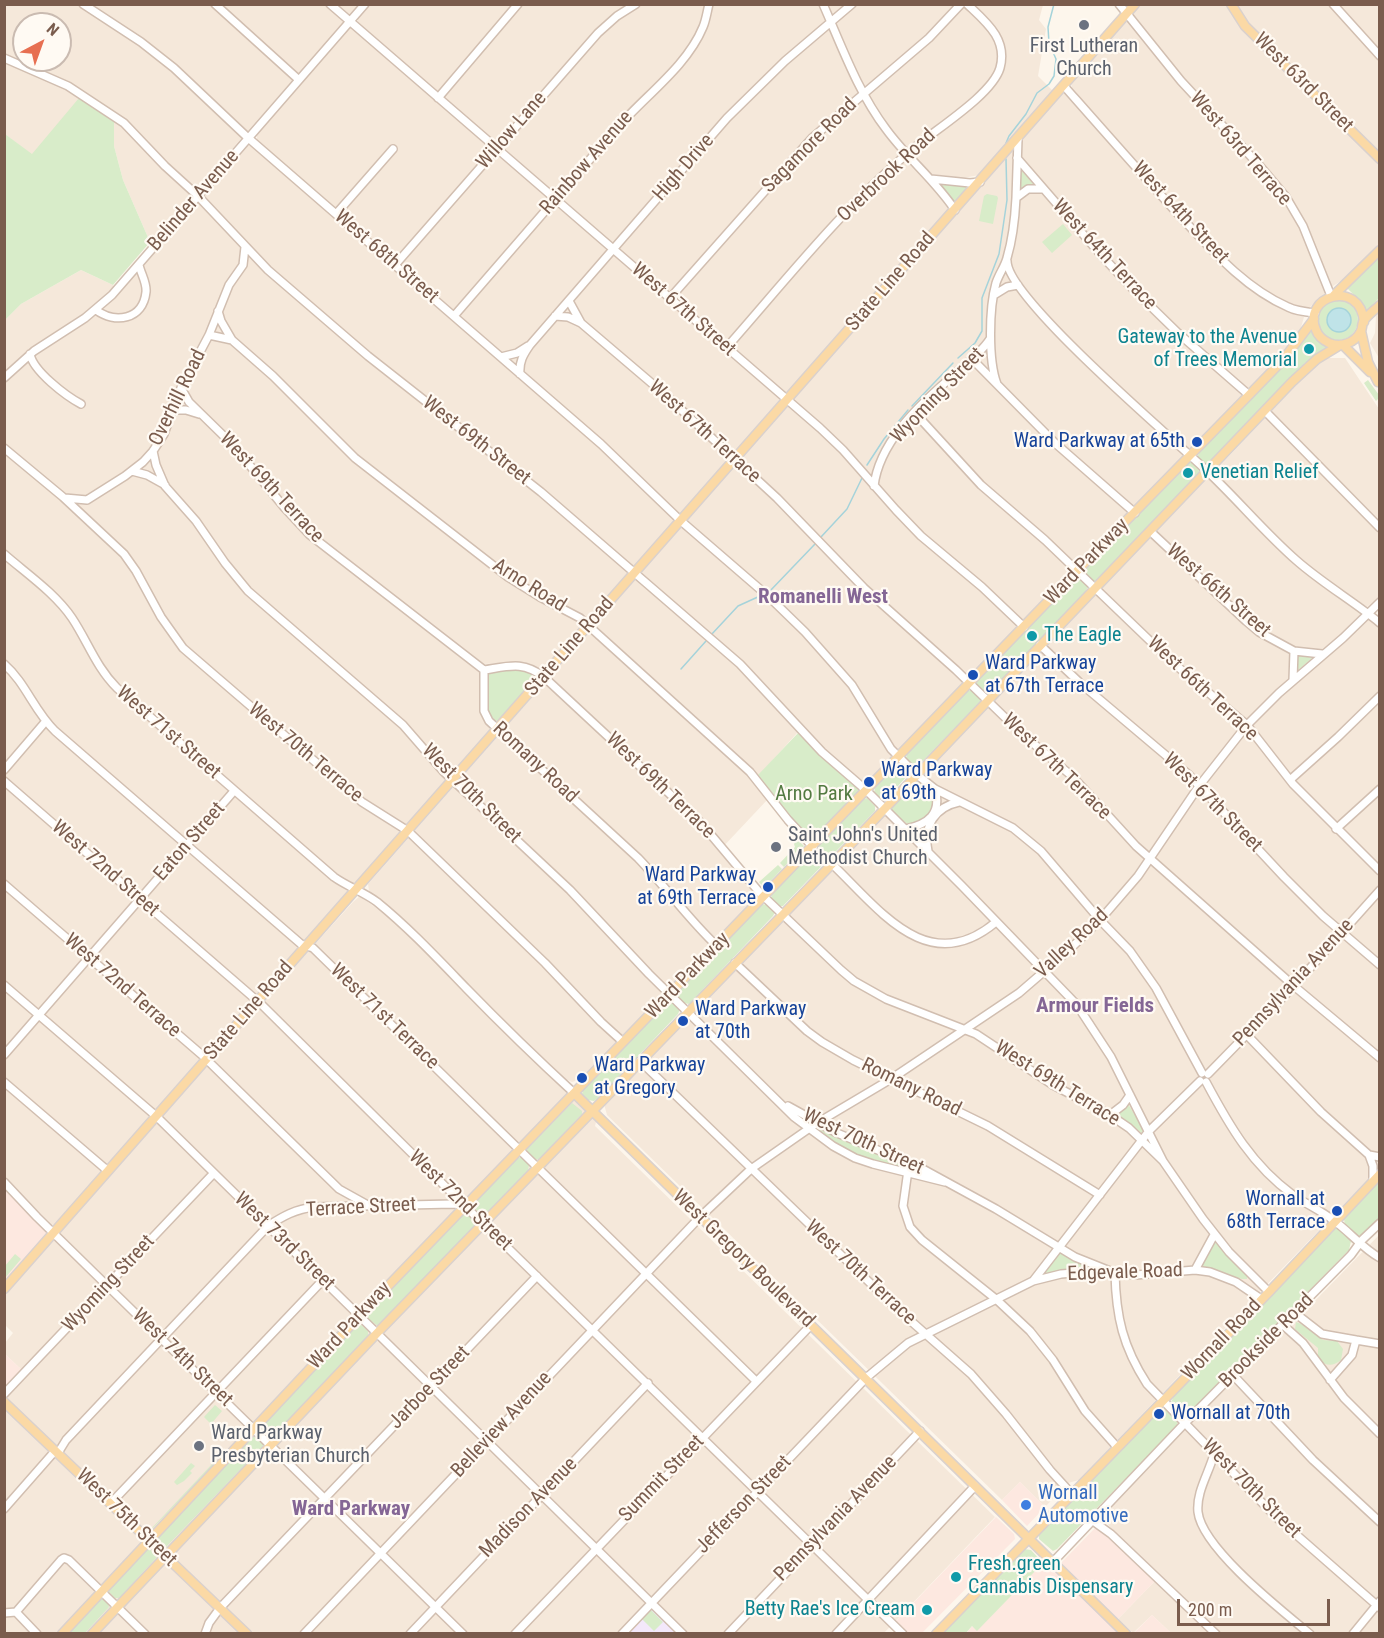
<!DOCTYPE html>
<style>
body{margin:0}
#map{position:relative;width:1384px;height:1638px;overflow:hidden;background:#fdf6ec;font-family:"Roboto Condensed",sans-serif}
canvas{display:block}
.frame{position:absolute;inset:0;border:6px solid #7a5c4d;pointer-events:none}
.north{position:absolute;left:12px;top:12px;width:60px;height:60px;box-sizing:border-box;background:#fffaf3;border:2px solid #cabbb1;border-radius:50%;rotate:41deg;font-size:16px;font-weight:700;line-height:24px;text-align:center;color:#7a5c4d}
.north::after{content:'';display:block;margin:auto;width:21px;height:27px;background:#e76f51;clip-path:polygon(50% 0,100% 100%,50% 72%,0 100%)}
.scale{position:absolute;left:1177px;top:1599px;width:153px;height:27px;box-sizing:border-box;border:3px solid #7a5c4d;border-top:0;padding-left:8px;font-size:18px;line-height:21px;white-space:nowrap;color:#7a5c4d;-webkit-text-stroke:4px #fffaf3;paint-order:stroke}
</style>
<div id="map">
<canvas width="1384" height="1638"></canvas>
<div class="frame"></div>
<div class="north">N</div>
<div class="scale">200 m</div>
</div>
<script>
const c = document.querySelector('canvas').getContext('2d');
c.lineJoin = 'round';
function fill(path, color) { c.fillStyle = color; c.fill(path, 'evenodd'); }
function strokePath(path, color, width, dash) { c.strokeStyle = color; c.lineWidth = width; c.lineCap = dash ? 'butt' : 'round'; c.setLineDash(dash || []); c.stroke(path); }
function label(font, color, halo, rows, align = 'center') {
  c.font = font + ' "Roboto Condensed",sans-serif'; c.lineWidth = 4.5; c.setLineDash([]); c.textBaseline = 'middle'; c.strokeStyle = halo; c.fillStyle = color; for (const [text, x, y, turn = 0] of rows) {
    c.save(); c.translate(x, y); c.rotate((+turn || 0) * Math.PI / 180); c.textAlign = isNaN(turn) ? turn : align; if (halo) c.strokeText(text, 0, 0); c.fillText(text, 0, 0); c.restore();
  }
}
fill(new Path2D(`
 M4,5H359L150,242L123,180L114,146L32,155L5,134ZM24,24H60V60H24Z
 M369,5H820L854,82L950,209L544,670L524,662L483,664L480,678L481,712L491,730L59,1223L52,1225L5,1178L4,382L38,351L85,321L120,292L248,146H252L480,343L485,339L257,140V134L346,31L350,28H354L358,24V17Z
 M827,5H1043L1039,20L1046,29L1038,76L1054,92L979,175L963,178L932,174L903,145L875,107L861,83Z
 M1140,5H1379V244L1347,277L1330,288L1310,307L1303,309L1289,305L1261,289L1234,268L1201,236L1072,89L1071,82Z
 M1062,93L1067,94L1177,219L1232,274L1275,304L1304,317L1300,331L1289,348L867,783L850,773L824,750L805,729L797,733L754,781L768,799L721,849L758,897L584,1078L572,1082L565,1079L509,1027L418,934L369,891L368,884Z
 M81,270L113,285L115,289L95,307L34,347L5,374V320L21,304Z
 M1379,312V358L1370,343L1375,333L1376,316Z
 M1328,358H1345L1379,409V597L1367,607L1298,559L1214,472L1312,368Z
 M1205,478L1212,479L1295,563L1379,626V1168L1079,1480L1068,1483L1045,1507L1020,1482L1002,1500L607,1115L604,1104Z
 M360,896L388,917L410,936L596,1122L595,1126L995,1517L884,1633H5L4,1398L26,1374L5,1354V1343L13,1333L5,1325V1294L204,1067L353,902Z
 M1379,1235V1633H1171L1152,1615L1133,1633L1118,1619L1156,1580L1171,1593L1174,1589L1103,1520L1104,1515L1198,1414L1270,1347Z`), '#f5e8da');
fill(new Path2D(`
 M5,1186L48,1232L5,1283Z
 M5,1354L22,1370L5,1389Z
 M1020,1482L1045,1507L1027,1526L1002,1500Z
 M996,1517L1014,1534L1015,1539L922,1633H909L896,1621Z
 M1096,1527L1156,1580L1118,1619L1061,1563Z
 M1043,1563L1053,1572L1056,1573L1119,1633L966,1634L972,1626L977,1630Z
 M1152,1615L1171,1633H1134Z`), '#fde8e0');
fill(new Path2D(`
 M651,1607L678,1634H625Z`), '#f3e8fa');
fill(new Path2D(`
 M79,98L114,122V146L123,180L150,242L113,285L81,270L21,304L5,320V134L32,154Z
 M1021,170L1034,185L1020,190V171Z
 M942,183L971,186L955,203L941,185Z
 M987,194L997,196L998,198L993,224L979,221L984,196Z
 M1063,224L1072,235L1052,253L1042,242Z
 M1379,256V298L1367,311L1360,301L1347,288Z
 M1318 320a20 20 0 1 1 40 0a20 20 0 1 1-40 0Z
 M1309,331H1312L1327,347L1326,349L1305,363L1208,464H1205L1197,458L1199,453L1294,353Z
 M1368,380L1379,395V398L1376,401L1364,383Z
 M1189,462H1193L1200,470V473L1097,581L1093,582L1084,574V570Z
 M1076,579H1080L1088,587L1085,592L989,693H985L976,685L977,681Z
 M1299,655L1312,658L1298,670L1296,657Z
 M524,668L538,676L537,680L499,722C483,716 486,689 487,675L493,671Z
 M968,690L972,691L980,699V702L918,766L913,765L906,758L907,754Z
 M799,732L820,755L859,790V793L813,840H811L793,820L758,775Z
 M897,764L903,765L909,774L886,799L882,800L874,793L875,788Z
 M917,780C923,784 931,790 933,797C939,812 921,824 908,824L891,812L890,807Z
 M867,798L875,806V811L783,906H779L771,898L772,894L864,799Z
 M797,839L804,846L784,867L780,863L795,847L794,844Z
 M778,865L782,869L764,888L759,882Z
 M762,904L767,905L775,912L773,916L689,1004L684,1003L678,997V991Z
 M669,1001H672L680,1009L678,1014L598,1098L594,1101L588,1100L582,1094L583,1090Z
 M572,1103L582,1111V1114L539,1159L534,1160L526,1150Z
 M1128,1104L1143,1129L1142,1133L1118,1116L1119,1112Z
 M819,1128L905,1165V1168L865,1159L844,1150L816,1131Z
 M521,1157L529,1165L528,1170L485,1215H481L473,1207L475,1203L517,1159Z
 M1379,1181V1218L1363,1235L1357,1236L1345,1226L1344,1219Z
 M465,1213H468L476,1220L475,1225L378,1326L367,1318L368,1314Z
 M1336,1228L1340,1230L1351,1241L1349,1250L1189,1413L1181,1414L1171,1402L1175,1394Z
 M1215,1242L1247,1276V1279H1242L1203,1266L1202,1263L1213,1243Z
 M1060,1253L1092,1267L1091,1268L1041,1276Z
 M15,1254L21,1259L5,1278V1266Z
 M1296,1322L1301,1324L1323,1340L1337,1341L1343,1349L1341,1360C1333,1367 1325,1366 1318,1359V1348L1295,1329Z
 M360,1324L368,1331V1336L272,1438H268L259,1428L356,1325Z
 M215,1405L222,1411L211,1424L204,1417Z
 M1162,1409H1166L1178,1421L1177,1426L1057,1549L1053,1551L1039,1539V1534Z
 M252,1435L263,1444V1446L165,1548L156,1539Z
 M191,1463L195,1466L190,1471L192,1473L184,1481L177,1485L174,1482Z
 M213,1463L214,1465L151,1530H150Z
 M148,1547L157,1557L119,1598H115L108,1591Z
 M1024,1549L1031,1550L1043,1563L977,1631L972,1626L966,1633L942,1634Z
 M101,1598L108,1604L109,1607L85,1633L66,1634Z
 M651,1610L663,1622L654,1631L642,1619Z`), '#d8ecc9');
const water = new Path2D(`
 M1327 320a12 12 0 1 1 24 0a12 12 0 1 1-24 0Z`);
fill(water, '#bfe3e8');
strokePath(water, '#a5d3da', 1.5);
strokePath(new Path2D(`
 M1006,143L1009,136L1026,114L1037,93L1049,84L1054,76L1056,59L1049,43L1048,27L1054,4
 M958,358L975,343L982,331V298L999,254L1007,200L1006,159
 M912,406L953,363
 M867,465L884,439L908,410
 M821,537L847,509L862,478
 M769,592L815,544
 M711,635L738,606L760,596
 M681,669L706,641`), '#a5d3da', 1.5);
const minor = new Path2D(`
 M83,4L141,42L174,68L246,136L601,444L681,521L769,597L805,632L852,685L891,749L916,774L935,789L1013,828L1041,851L1100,920L1130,951L1156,988L1202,1073
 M215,4L299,80
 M330,4L820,428L843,450L896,510L921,536L982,587L1024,627
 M823,4C842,47 858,92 886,129C907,158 935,180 955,210
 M1119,4L1181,81L1259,165L1286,197L1303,226L1331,296
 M1333,4L1380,56
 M4,58L68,86L124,123L165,166L198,196L268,270L368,356L541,492L740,664L822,752L867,791L962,886L1077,1005L1111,1057L1163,1161
 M1064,86C1102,129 1139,171 1177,213C1210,248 1244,288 1288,307C1296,311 1306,312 1315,313
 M438,98L518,4
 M1017,158L1102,256L1134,290L1178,333L1249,395
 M931,179L970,183L980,182
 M1016,198L1018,139
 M336,214L393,149
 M1007,261C1007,298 1172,438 1206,470C1237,499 1264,532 1296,560C1322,583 1353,601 1380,623
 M395,265L598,33L617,16L636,4
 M994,295L1007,287L1018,285
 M670,298L812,138L929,38L961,4
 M569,301L581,323
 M96,310C115,324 143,320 146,292C147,283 141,274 139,265
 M218,311L221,321L232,340L273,376L355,458L508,577L540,597L580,618L750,772L788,820L813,847
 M454,316C509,253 563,190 618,127C646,95 687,66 703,27C706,20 707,12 709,4
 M555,316L568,317L581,323L662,392L777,498L864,588L956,670L1022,734L1073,777L1136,846L1294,986L1380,1058
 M209,335L232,340
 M727,347C786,280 845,205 914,148C936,129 992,95 1000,68C1008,39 986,22 967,4
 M30,354C33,371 66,396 81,404
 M501,357L517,353L528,346
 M972,359L1055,443L1135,513
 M520,374C519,362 523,355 530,345L727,118L785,61L852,4
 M4,378L34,351L85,318L112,295L365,4
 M997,384C988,360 989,308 996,283C999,274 1005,266 1007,258C1013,238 1015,218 1016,198L1028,189H1042
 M181,388L189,402L233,445L284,507L310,535L484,670C510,666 523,661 544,677L701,823L760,893L841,970L854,981L886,999L976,1034L1053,1085L1110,1115L1129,1128L1163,1161L1203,1219L1229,1252L1269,1292
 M173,410H186L199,414
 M1265,411L1380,528
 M915,413L981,485L1045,540L1172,662L1247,725L1293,784L1380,871
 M4,448L63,497L124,554L136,571L161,617L183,648L362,802L408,831L545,963L601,1022L623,1042
 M153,451L156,465L165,486L196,521L225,563L248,591L403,725L443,771L570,890L649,974L794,1117L833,1146L855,1158L873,1164L945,1182
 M132,471L147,475L165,485
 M874,486C879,444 916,408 947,381C961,367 979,356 990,339
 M65,498L87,500L125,476L143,462L153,451L164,434L181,388L209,335L229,285L243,265L245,247
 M1150,531L1246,621L1259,632L1294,651L1293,680
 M4,554C27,574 55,593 72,618C88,642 96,667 117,688L334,877C348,887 364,892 377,902C409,928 437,958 466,988C501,1024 537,1059 574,1093
 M1040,645L1079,682L1188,774L1284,877L1323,916L1380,965
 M1294,651L1322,654
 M4,664C26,683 34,711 55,731L301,944L313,948L756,1381
 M484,670V711L489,721L638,858C666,887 688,919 717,946
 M4,770L46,721
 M1290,780L1338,737L1380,696
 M4,781L262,1005L465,1206L903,1634
 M906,829C928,824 942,814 935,789
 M1336,829L1380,789
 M928,851C923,826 935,807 959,802
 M832,864C880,910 928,979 996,922
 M4,884L202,1055L339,1189L366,1204
 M735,963L807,1031L822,1042L853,1060L988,1126L1100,1195
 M4,985L156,1116L683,1634
 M1247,1035L1321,1112L1369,1155L1380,1157
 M4,1055L234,791
 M640,1061L895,1307L971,1374L1006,1414L1050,1470L1071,1493
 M1208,1074L1294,986L1380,890
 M4,1082L108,1171
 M1206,1082C1230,1127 1252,1165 1293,1195C1306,1204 1320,1210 1333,1220C1349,1231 1362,1248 1380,1258
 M788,1106L837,1133L921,1168L996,1209L1075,1257L1115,1273C1116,1317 1123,1347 1147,1384L1276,1517L1380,1608
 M1110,1115L1123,1105L1130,1095
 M1369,1155L1373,1166V1181
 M909,1163L903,1206L910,1227L922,1240L997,1300L1030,1331L1053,1360L1085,1411L1117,1447
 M4,1182L37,1217L463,1634
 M1195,1270L1214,1235
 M1033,1281L1149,1131L1200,1081
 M1295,1313L1322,1334L1356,1340L1352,1355L1330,1380
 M1283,1325L1303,1343L1344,1398L1380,1434
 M1356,1340L1380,1344
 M1233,1375L1313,1460L1380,1522
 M4,1394L213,1174
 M58,1453L66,1440L268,1226C283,1216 296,1209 314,1207L453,1204L462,1205
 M1214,1454C1209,1473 1196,1492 1198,1512C1202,1548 1281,1610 1310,1634
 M111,1503L323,1280
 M4,1509L55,1451
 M1093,1521L1111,1534L1216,1634
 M1053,1562L1185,1423L1351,1255L1362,1240L1380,1223
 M16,1612L61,1560L64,1558L69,1560L145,1634
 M4,1613L16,1612L37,1634
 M205,1634L209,1623L220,1608L537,1276
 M304,1634L700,1217L751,1169L817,1123L891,1079L1019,993L1070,949L1100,920L1138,876L1199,786L1247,725L1279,693L1343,638L1380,602
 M410,1634L648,1383
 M515,1634L811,1325
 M622,1634L866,1378L908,1343L1033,1281L1061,1274L1098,1271L1136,1275L1195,1270L1210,1272L1236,1282L1261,1299
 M728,1634L920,1431
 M836,1634L975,1486
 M1353,1634L1380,1601`);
const major = new Path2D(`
 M1231,4L1245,26L1380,159
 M1334,295L1380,250
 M1364,322C1360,278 1301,296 1316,330C1318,336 1323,340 1329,343C1341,348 1355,343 1361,331C1362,329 1362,325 1363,322C1366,316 1375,310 1380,305
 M1361,331L1368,362L1378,382
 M1343,345L1370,372
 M574,1093L1126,1634
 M4,1289L1135,4
 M4,1402L247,1634
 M62,1634L363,1312L1077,571L1249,395L1283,360L1314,319
 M92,1634L380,1330L832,864L1292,382L1317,359L1340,345
 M936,1634L1269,1292L1380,1174`);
strokePath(minor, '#d1beb0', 10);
strokePath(major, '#dad1cd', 11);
strokePath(minor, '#fff', 7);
strokePath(major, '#fbd9a5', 8);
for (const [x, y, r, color] of [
 [1084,25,6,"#6b7280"],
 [1309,349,6,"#0f9aa8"],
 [1197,442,6,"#1a4fb4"],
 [1188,473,6,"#0f9aa8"],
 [1032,636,6,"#0f9aa8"],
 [973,675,6,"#1a4fb4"],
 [869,782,6,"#1a4fb4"],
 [776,847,6,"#6b7280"],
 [768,887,6,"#1a4fb4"],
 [683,1021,6,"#1a4fb4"],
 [582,1078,6,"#1a4fb4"],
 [1337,1211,6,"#1a4fb4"],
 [1159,1414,6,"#1a4fb4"],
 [199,1446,6,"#6b7280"],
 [1026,1505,6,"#3f7fe0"],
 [956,1577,6,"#0f9aa8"],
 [927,1610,6,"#0f9aa8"]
]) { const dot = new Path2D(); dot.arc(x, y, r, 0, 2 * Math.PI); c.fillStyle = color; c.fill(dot); strokePath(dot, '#fffaf3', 2); }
label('20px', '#5b616d', '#fffaf3', [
 ["First Lutheran",1084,47,"center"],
 ["Church",1084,70,"center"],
 ["Saint John's United",788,836],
 ["Methodist Church",788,859],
 ["Ward Parkway",211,1434],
 ["Presbyterian Church",211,1457]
], 'left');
label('20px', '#7a5c4d', '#fffaf3', [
 ["West 63rd Street",1303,83,45],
 ["Willow Lane",512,131,-49],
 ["Sagamore Road",810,146,-45],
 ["West 63rd Terrace",1240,149,49],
 ["Rainbow Avenue",587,163,-49],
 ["High Drive",684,168,-49],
 ["Overbrook Road",887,176,-43],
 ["Belinder Avenue",194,201,-49],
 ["West 64th Street",1180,213,47],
 ["West 64th Terrace",1104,255,47],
 ["West 68th Street",386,257,41],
 ["State Line Road",891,282,-49],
 ["West 67th Street",683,310,41],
 ["Wyoming Street",938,396,-46],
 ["Overhill Road",178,398,-64],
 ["West 67th Terrace",704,432,42],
 ["West 69th Street",476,441,38],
 ["West 69th Terrace",271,488,47],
 ["Ward Parkway",1087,562,-46],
 ["Arno Road",529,586,32],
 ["West 66th Street",1218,591,41],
 ["State Line Road",570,647,-49],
 ["West 66th Terrace",1202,689,43],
 ["West 71st Street",168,733,41],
 ["West 70th Terrace",305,753,40],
 ["Romany Road",535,763,43],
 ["West 67th Terrace",1056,767,44],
 ["West 69th Terrace",660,786,44],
 ["West 70th Street",471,794,45],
 ["West 67th Street",1212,803,45],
 ["Eaton Street",190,842,-49],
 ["West 72nd Street",105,869,41],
 ["Valley Road",1072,944,-43],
 ["Ward Parkway",688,976,-46],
 ["Pennsylvania Avenue",1294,983,-47],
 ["West 72nd Terrace",122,986,41],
 ["State Line Road",249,1011,-49],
 ["West 71st Terrace",384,1017,44],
 ["West 69th Terrace",1057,1084,32],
 ["Romany Road",911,1088,26],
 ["West 70th Street",863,1142,25],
 ["West 72nd Street",460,1201,44],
 ["Terrace Street",361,1208,-3],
 ["West 73rd Street",284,1242,44],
 ["West Gregory Boulevard",743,1259,44],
 ["West 70th Terrace",860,1273,43],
 ["Edgevale Road",1125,1273,-2],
 ["Wyoming Street",109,1284,-47],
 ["Ward Parkway",350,1326,-47],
 ["Wornall Road",1222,1340,-46],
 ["Brookside Road",1267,1341,-45],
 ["West 74th Street",182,1358,44],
 ["Jarboe Street",430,1388,-46],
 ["Belleview Avenue",502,1425,-47],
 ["Summit Street",662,1479,-46],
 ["West 70th Street",1251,1489,45],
 ["Jefferson Street",744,1505,-46],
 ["Madison Avenue",529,1508,-46],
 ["West 75th Street",126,1518,44],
 ["Pennsylvania Avenue",836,1519,-46]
]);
label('20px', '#0d838f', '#fffaf3', [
 ["Gateway to the Avenue",1297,338,"right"],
 ["of Trees Memorial",1297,361,"right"],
 ["Venetian Relief",1200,473],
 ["The Eagle",1044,636],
 ["Fresh.green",968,1565],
 ["Cannabis Dispensary",968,1588],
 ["Betty Rae's Ice Cream",915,1610,"right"]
], 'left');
label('20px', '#164399', '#fffaf3', [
 ["Ward Parkway at 65th",1185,442,"right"],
 ["Ward Parkway",985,664],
 ["at 67th Terrace",985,687],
 ["Ward Parkway",881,771],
 ["at 69th",881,794],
 ["Ward Parkway",756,876,"right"],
 ["at 69th Terrace",756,899,"right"],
 ["Ward Parkway",695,1010],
 ["at 70th",695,1033],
 ["Ward Parkway",594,1066],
 ["at Gregory",594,1089],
 ["Wornall at",1325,1200,"right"],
 ["68th Terrace",1325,1223,"right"],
 ["Wornall at 70th",1171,1414]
], 'left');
label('20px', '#537a41', '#fffaf3', [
 ["Arno Park",814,795]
]);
label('20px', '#366cbe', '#fffaf3', [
 ["Wornall",1038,1494],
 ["Automotive",1038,1517]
], 'left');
label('bold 21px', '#846695', '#fffaf3', [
 ["Romanelli West",823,598],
 ["Armour Fields",1095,1007],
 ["Ward Parkway",351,1510]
]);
</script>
